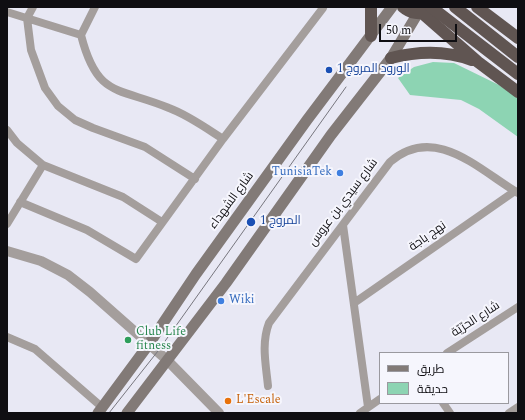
<!DOCTYPE html>
<meta charset="utf-8">
<style>
body{margin:0}
#map{position:relative;width:525px;height:420px;overflow:hidden;background:#e8e8f4;font-family:Spectral,Cairo,serif}
canvas{display:block}
.frame{position:absolute;inset:0;border:8px solid #0f0e12;pointer-events:none}
.legend{position:absolute;left:379px;top:352px;width:130px;height:52px;box-sizing:border-box;background:#f6f6fd;border:1px solid #9a999f;margin:0;padding:5px 7px;list-style:none;font-size:12px;color:#0f0e12}
.legend li{display:flex;align-items:center;gap:8px;height:20px}
.legend b{width:20px;border:1px solid #9a999f}
.scale{position:absolute;left:379px;top:24px;width:78px;height:18px;box-sizing:border-box;border:2px solid #0f0e12;border-top:0;padding-left:5px;font-size:12px;line-height:14px;white-space:nowrap;color:#0f0e12;-webkit-text-stroke:3px #f6f6fd;paint-order:stroke}
</style>
<div id="map">
<canvas width="525" height="420"></canvas>
<div class="frame"></div>
<ul class="legend">
<li><b style="height:5px;background:#827a77"></b>طريق</li>
<li><b style="height:11px;background:#8dd4b3"></b>حديقة</li>
</ul>
<div class="scale">50 m</div>
</div>
<script>
const c = document.querySelector('canvas').getContext('2d');
c.lineJoin = 'round';
function fill(path, color) { c.fillStyle = color; c.fill(path, 'evenodd'); }
function strokePath(path, color, width, dash) { c.strokeStyle = color; c.lineWidth = width; c.lineCap = dash ? 'butt' : 'round'; c.setLineDash(dash || []); c.stroke(path); }
function label(font, color, halo, rows, align = 'center') {
  c.font = font + ' Spectral,Cairo,serif'; c.lineWidth = 4; c.setLineDash([]); c.textBaseline = 'middle'; c.strokeStyle = halo; c.fillStyle = color; for (const [text, x, y, turn = 0] of rows) {
    c.save(); c.translate(x, y); c.rotate((+turn || 0) * Math.PI / 180); c.textAlign = isNaN(turn) ? turn : align; if (halo) c.strokeText(text, 0, 0); c.fillText(text, 0, 0); c.restore();
  }
}
fill(new Path2D(`
 M433,62L454,63L499,85L518,98V137L479,109L461,100L410,95L398,78L414,67Z`), '#8dd4b3');
strokePath(new Path2D(`
 M33,7L27,18L31,50L45,88L58,106L75,120L93,128L145,147L195,179
 M95,7L81,35C97,98 118,87 169,108C188,115 206,128 223,139
 M7,12L81,35
 M7,130L17,143L43,165L123,197L162,222
 M20,202L87,230L136,259L223,139L323,8
 M7,224L43,165
 M343,225L368,407
 M354,303L515,191
 M7,337L35,349L103,408
 M447,353L518,307
 M268,386C266,365 261,344 269,323L390,162C435,123 479,170 518,193
 M443,403L450,413
 M360,413L380,399
 M509,413L518,407`), '#a49e9c', 8);
strokePath(new Path2D(`
 M7,251L41,261L68,275L90,292L167,360L219,413`), '#a49e9c', 10);
strokePath(new Path2D(`
 M98,413L149,344L196,274L307,120L392,7
 M127,413L226,283L331,135L391,58L418,13`), '#827a77', 11);
strokePath(new Path2D(`
 M403,7C411,14 419,14 429,12
 M455,7L518,57
 M477,7L518,38
 M422,13L478,62L518,92
 M371,36V7
 M391,58C418,51 445,50 472,60`), '#605552', 12);
strokePath(new Path2D(`
 M109,413L158,351L346,87`), '#77767e', 1);
strokePath(new Path2D(`
 M431,7L518,74`), '#605552', 12);
for (const [x, y, r, color] of [
 [329,70,4,"#1a4fb4"],
 [340,173,4,"#3f7fe0"],
 [251,222,5,"#1a4fb4"],
 [221,301,4,"#3f7fe0"],
 [128,340,4,"#2e9e5b"],
 [228,401,4,"#e8710a"]
]) { const dot = new Path2D(); dot.arc(x, y, r, 0, 2 * Math.PI); c.fillStyle = color; c.fill(dot); strokePath(dot, '#f6f6fd', 1.5); }
label('12px', '#164399', '#f6f6fd', [
 ["الورود المروج 1",337,70],
 ["المروج 1",260,222]
], 'left');
label('12px', '#366cbe', '#f6f6fd', [
 ["TunisiaTek",332,173],
 ["Wiki",229,301,"left"]
], 'right');
label('12px', '#0f0e12', '#f6f6fd', [
 ["شارع الشهداء",232,201,-54],
 ["شارع سيدي بن عروس",344,203,-53],
 ["نهج باجة",428,237,-35],
 ["شارع الحرّيّة",476,320,-33]
]);
label('12px', '#27864d', '#f6f6fd', [
 ["Club Life",136,333],
 ["fitness",136,347]
], 'left');
label('12px', '#c56008', '#f6f6fd', [
 ["L'Escale",236,401]
], 'left');
</script>
